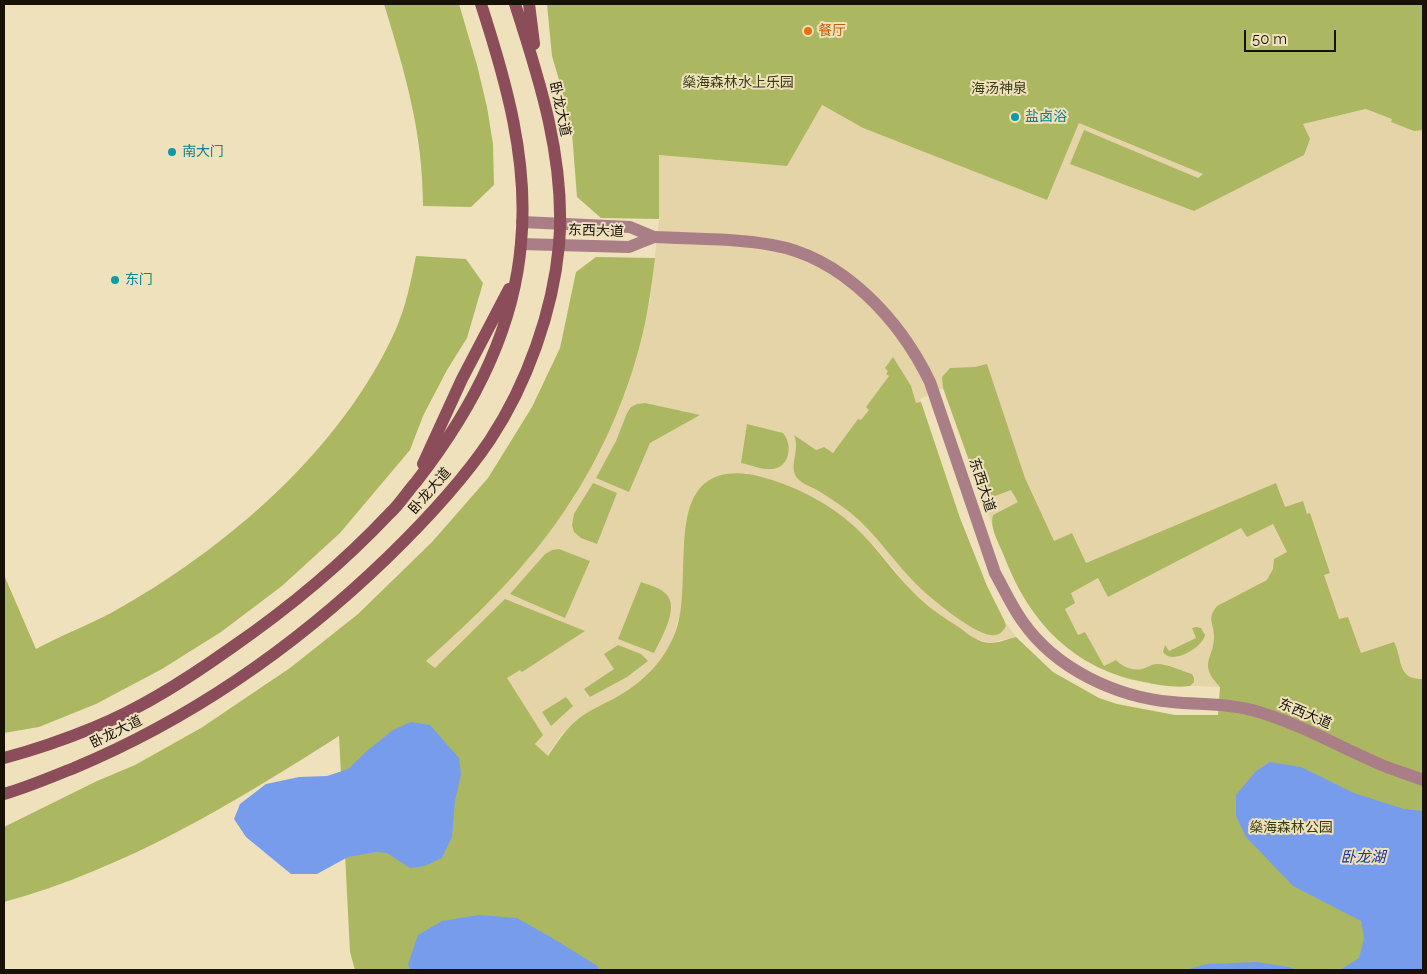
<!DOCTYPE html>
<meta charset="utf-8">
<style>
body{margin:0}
#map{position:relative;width:1427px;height:974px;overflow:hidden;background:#f0e1bd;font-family:Raleway,sans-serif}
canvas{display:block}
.frame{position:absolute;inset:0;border:5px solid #181206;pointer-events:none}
.scale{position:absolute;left:1244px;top:30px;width:92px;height:22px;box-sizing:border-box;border:2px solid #181206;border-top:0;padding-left:6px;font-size:15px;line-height:18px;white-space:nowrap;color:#181206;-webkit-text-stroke:4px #f0e1bd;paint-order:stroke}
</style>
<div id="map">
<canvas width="1427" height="974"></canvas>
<div class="frame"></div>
<div class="scale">50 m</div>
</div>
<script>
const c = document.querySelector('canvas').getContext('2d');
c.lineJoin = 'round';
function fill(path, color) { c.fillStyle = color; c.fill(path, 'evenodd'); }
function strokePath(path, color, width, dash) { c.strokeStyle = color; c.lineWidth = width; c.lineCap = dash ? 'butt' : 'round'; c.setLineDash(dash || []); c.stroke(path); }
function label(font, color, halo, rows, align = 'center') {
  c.font = font + ' Raleway,"Noto Sans SC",sans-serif'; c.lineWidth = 4; c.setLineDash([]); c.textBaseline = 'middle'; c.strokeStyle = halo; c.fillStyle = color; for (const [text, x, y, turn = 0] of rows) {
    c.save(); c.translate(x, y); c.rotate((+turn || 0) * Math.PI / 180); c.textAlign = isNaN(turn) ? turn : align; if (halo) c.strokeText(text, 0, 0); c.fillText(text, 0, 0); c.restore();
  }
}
fill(new Path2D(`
 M1423,96V686L1398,683L1327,640L1310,627L1213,680L1220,687L1153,684L1126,679L1082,659L1051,634L1024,598L1007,565L992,525L943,388L920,399L960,519L987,587L1004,620L1016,637L989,643L974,638L938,614L912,592L876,548L855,527L831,508L790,487L746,473L691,506L686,524L683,548V598L680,615L670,646L661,660L649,674L637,684L562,734L547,756L526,735L426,661L476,615L529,558L574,497L603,442L625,393L636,359L650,300L659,219L658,155L787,166L821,105L863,128L1047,200L1079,123L1302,124Z`), '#e6d4a9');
fill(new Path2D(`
 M384,4H459L477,65L487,107L493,144L494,185L471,207L423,206C423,132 405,73 384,4Z
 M547,4H1423V130L1414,131L1391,122L1392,119L1366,109L1303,124L1310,139L1304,155L1194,211L1070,164L1084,130L1198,178L1203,174L1079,123L1047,200L863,128L822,105L787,166L659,155V219L601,218L577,197L572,133L562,90L552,56Z
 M416,256L466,259L483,283L467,338L447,370L423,416L410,450L340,533L282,586L221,632L162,669L96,704L39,727L4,733V575L36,649C60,636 86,626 111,613C225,550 342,450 396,329C406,306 411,281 416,256Z
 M596,257L655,258C651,292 646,326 636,359C615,431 577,502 528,559C497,596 462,629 426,661L435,668L505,599L585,631L522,672L520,670L507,678L543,735L535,744L548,756C558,741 567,727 582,716C592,709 604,704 615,698C643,682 663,663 675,633C692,592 671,513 704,484C719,471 741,472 758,476C794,485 827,502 854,526C876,546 892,571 912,591C926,606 943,617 960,628C968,634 979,643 990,643C998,643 1008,639 1016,637L1053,672L1099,698L1117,704L1175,715H1218L1220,687C1197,663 1214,660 1214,636C1214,622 1206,620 1217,606L1267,580L1273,569L1274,559L1287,552L1273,524L1247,537L1241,528L1108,597L1098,578L1071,593L1075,603L1065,609L1078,635L1085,632L1104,666L1116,660C1123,667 1132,671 1142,669C1147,668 1151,664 1157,664C1168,664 1182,671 1192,674L1194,678V682L1190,686C1175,688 1158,685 1144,682C1075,670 1029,622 1005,558C1000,545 989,528 993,515L1018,502L1011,490L990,498L981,494L943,388L942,377L950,368L975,367L987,364L1025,478L1054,541L1072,533L1086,563L1276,483L1285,507L1303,501L1307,514L1310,513L1330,573L1324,575L1339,619L1348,617L1361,653L1394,642C1403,658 1396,680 1423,679V970H355L350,952L339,736C234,803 125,869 4,902V827L97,781L135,765L201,728L290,668L358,614L432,542L488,478L532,407L560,348L576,272Z
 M893,357L911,386L916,403L921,402L960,518L987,586L1004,620L1006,626C1002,633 998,636 991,635C973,634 929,597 916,584C896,564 881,541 860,521C847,509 832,499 817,490C811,487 803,484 798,479C787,467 801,451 794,435L816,450L824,447L833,453L858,419L861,420L869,410L866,407L889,376L886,374L888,371L885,368Z
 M645,403L700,415L650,443L629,492L596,478L616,441L627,413L631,407L637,404Z
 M747,424L783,433C793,444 790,468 772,469C762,470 751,465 741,463Z
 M593,483L617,493L597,544L581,538L574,532L572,525L574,514Z
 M559,549L590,561L565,618L510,594L545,554L552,550Z
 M641,582C649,585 661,588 666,594C680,607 661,639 654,653L618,639Z
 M1196,627L1201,628L1205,635C1203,647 1172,666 1163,652L1165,645L1169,651L1196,638L1192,628Z
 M618,645L641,654L648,661L627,677L590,697L584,689L614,669L604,654Z
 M566,697L573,706L551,726L542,712Z`), '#acb861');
fill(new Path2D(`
 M411,722L430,725L459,758L461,774L455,801L452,837L442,858L425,866L410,868L387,853L376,852L348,857L317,874H291L246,837L234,819L240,804L266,784L299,777L327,776L348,769L368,750L393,730Z
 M1270,762L1301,767L1354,793L1404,809L1423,811V970H1340L1359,958L1364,938L1361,921L1293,886L1246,837L1236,816V795L1256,771Z
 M479,915L517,918L554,939L596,965L600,970H410L408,964L418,935L442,921Z
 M1257,962L1289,967L1297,970H1185L1207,964Z`), '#789cec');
strokePath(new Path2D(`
 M654,237C693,239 733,238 772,245C843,257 900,320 930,382L995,573C1004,589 1012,607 1023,622C1056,669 1116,697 1172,702C1202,705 1230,703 1259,712C1302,725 1342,748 1384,766C1397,771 1410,775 1423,780`), '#aa7e86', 12);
strokePath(new Path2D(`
 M522,222L630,227L654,237
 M521,244L629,247L654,237`), '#aa7e86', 12);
strokePath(new Path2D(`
 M529,4L534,44
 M423,464L462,379L509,289
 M4,758C34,750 66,739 95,727C143,708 190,677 231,648C289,608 342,564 390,513C400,504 407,492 416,482C470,413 514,332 521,243C529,161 506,81 481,4
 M4,794C28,787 51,777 74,768C191,719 297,645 388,557C425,521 461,483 490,440C527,384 553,311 559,245C566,162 540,81 515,4`), '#8b4d5a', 12);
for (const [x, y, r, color] of [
 [808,31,5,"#e8710a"],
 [1015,117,5,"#0f9aa8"],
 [172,152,5,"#0f9aa8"],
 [115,280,5,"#0f9aa8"]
]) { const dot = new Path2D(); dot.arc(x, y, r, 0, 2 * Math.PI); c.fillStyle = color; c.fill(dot); strokePath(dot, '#f0e1bd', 2); }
label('14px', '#c56008', '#f0e1bd', [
 ["餐厅",818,31]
], 'left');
label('14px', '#373c13', '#f0e1bd', [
 ["燊海森林水上乐园",738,83],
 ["海汤神泉",999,89],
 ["燊海森林公园",1291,828]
]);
label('14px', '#181206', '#f0e1bd', [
 ["卧龙大道",560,109,78],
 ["东西大道",596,231,2],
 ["东西大道",982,485,72],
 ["卧龙大道",430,491,-49],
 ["东西大道",1305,714,23],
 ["卧龙大道",116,732,-26]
]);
label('14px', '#0d838f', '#f0e1bd', [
 ["盐卤浴",1025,117],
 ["南大门",182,152],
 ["东门",125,280]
], 'left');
label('italic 15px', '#163892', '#f0e1bd', [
 ["卧龙湖",1363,857]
]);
</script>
